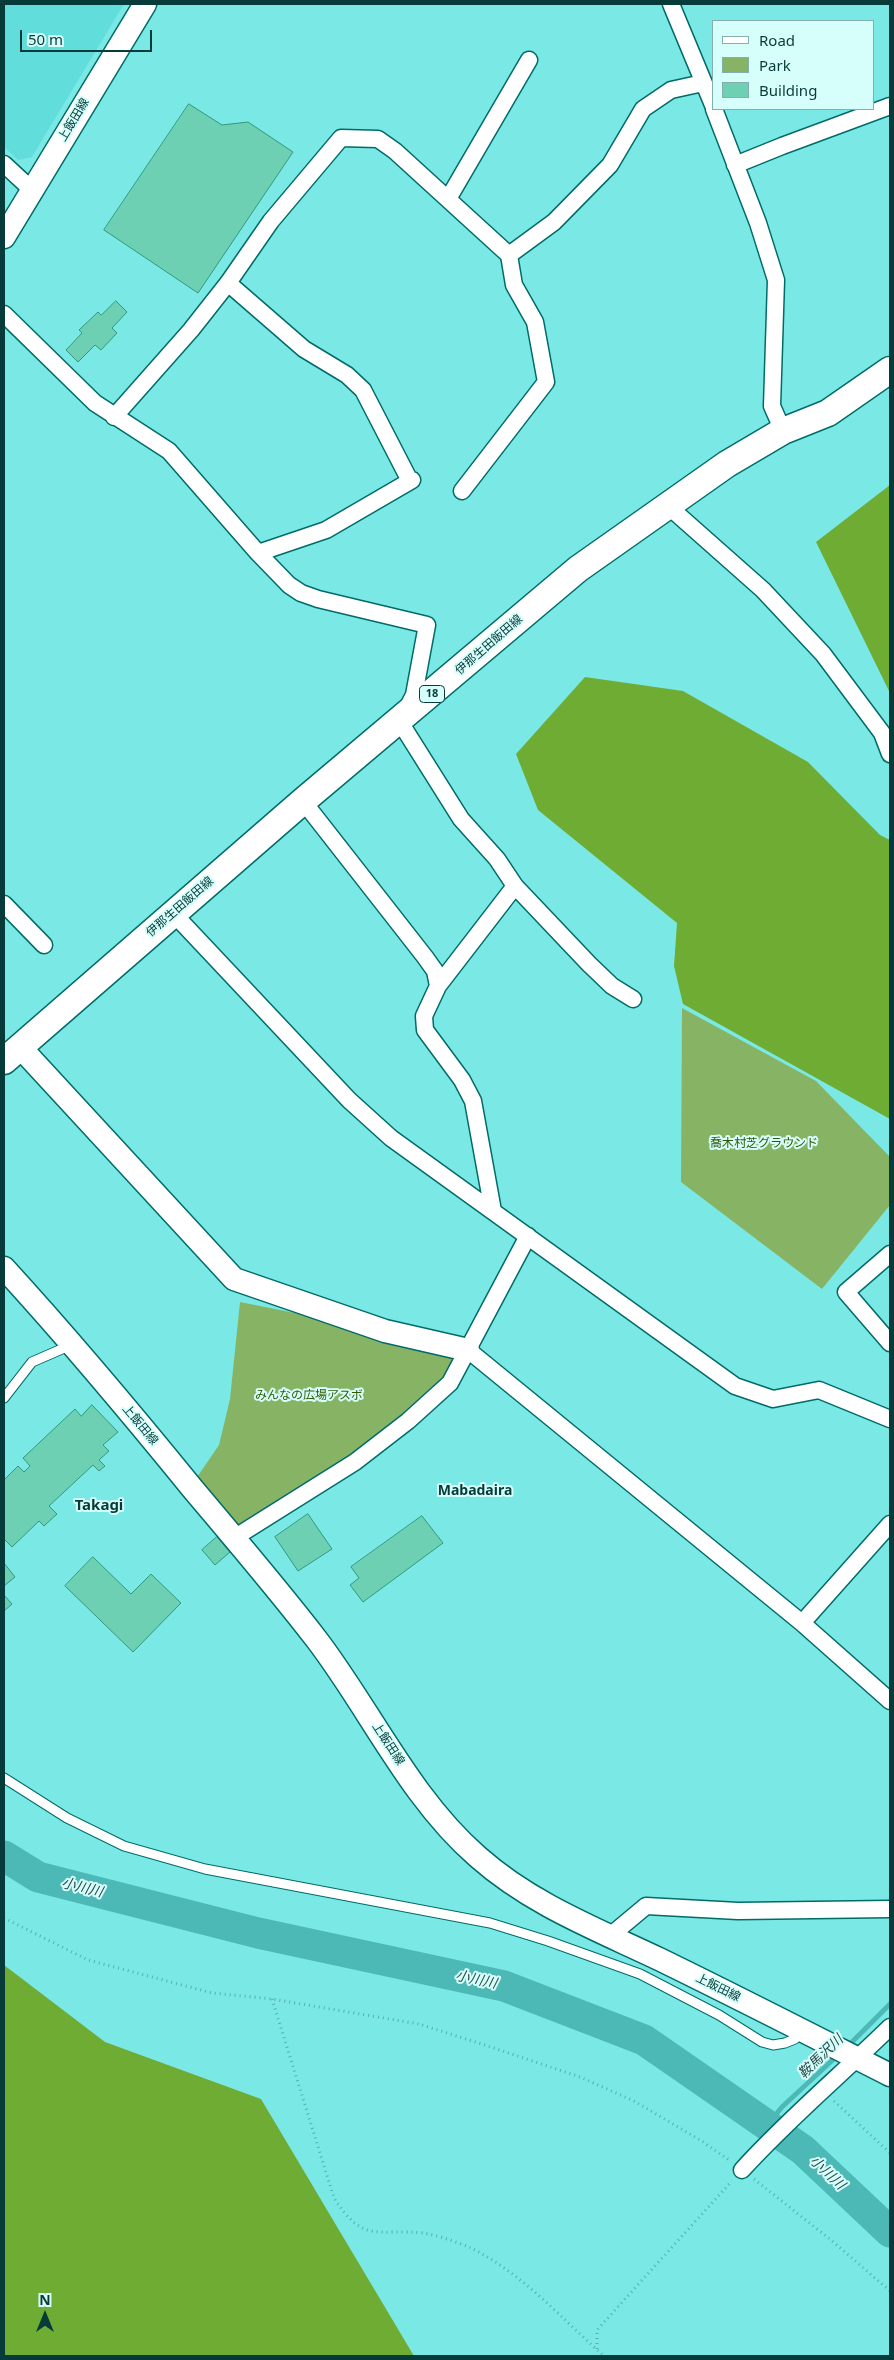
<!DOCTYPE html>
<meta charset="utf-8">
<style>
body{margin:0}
#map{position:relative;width:894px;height:2360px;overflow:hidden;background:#7ae9e5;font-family:"Noto Sans",sans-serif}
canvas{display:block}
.frame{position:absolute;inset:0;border:5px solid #073b39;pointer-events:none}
.legend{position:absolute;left:712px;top:20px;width:162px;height:90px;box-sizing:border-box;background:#d6fefb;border:1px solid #83b0ad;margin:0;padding:6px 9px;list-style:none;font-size:15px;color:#073b39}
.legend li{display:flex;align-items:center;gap:10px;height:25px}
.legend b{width:25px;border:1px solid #83b0ad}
.north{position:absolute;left:20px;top:2290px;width:50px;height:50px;-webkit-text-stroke:4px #d6fefb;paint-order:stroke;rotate:0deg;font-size:14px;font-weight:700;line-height:20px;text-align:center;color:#073b39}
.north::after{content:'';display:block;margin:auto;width:18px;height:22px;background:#073b39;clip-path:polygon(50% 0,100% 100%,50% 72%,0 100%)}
.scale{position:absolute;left:20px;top:30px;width:132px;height:22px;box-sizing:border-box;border:2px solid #073b39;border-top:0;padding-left:6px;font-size:15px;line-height:18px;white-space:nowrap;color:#073b39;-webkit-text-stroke:4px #d6fefb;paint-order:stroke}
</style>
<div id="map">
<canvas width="894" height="2360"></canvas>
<div class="frame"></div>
<ul class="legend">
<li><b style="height:6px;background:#fff"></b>Road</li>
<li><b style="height:14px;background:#87b464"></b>Park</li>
<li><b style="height:14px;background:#6ed0b3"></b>Building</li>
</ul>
<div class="north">N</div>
<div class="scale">50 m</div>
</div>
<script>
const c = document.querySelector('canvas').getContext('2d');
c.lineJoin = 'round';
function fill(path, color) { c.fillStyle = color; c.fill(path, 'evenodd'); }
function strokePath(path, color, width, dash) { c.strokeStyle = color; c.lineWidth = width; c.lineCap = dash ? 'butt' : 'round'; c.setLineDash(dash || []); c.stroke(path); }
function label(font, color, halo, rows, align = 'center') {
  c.font = font + ' "Noto Sans","Noto Sans JP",sans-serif'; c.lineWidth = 4; c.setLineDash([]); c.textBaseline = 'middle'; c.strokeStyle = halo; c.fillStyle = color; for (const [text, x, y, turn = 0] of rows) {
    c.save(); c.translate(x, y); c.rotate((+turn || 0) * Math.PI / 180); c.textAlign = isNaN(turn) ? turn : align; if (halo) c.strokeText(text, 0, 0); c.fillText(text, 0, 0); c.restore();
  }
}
fill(new Path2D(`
 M4,4H124L32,157L18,160L4,147Z`), '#61dedb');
fill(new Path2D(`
 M682,1008L816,1081L890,1157V1205L822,1289L681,1182Z
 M240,1302L385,1331L463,1352L418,1412L234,1538L195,1480L219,1445L230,1399Z`), '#87b464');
fill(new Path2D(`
 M890,485V693L816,542Z
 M585,677L683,691L808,762L880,835L890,840V1119L683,1004L674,966L677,923L538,810L516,754Z
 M4,1965L105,2042L261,2099L414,2356H4Z`), '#6fac33');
strokePath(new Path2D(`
 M848,2046L890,2004
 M767,2125L782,2107L838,2055`), '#4db9b6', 5);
strokePath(new Path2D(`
 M4,1856L38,1877L258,1933L504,1986L644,2040L803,2150L890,2232`), '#4db9b6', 31);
const building = new Path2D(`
 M189,104L222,125L248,122L293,152L198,293L104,230Z
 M116,301L127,312L112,328L117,333L101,350L95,345L78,362L66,350L82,333L79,330L98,312L101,315Z
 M92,1405L118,1432L103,1445L109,1451L99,1460L105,1466L99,1471L93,1465L49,1506L57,1514L44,1526L39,1521L12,1547L4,1539V1480L18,1466L24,1472L30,1466L23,1458L75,1409L81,1416Z
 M308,1514L332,1549L298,1571L275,1537Z
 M422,1516L443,1543L363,1602L350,1585L359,1578L351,1567Z
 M217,1537L230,1552L215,1565L202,1550Z
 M93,1557L131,1594L151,1574L181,1603L133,1652L65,1586Z
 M4,1563L15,1577L4,1586Z
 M4,1595L12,1604L4,1611Z`);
fill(building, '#6ed0b3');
strokePath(building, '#31987e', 1);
const lane = new Path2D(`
 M4,1398L32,1362L71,1345
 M4,1778L67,1818L124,1846L205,1869L490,1923L548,1941L640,1974L719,2015L762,2042L773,2045L785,2043L795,2039L801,2031`);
const street = new Path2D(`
 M671,4L713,105
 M714,109L758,223L776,280L772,406L783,431
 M4,164L32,190
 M735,165L782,146L890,106
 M448,199L529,60
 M228,283L304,349L347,375L363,390L410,481
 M4,314L95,403L169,451L258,553L289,585L301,593L318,599L427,625L414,695L400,722L461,819L497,859L515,886L589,964L612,986L633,999
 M114,417L191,330L228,283L271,221L341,138L378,139L395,151L509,255L554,222L610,165L643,109L671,90L703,83
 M462,491L546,382L535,322L514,285L509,255
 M667,505L763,590L823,654L882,733L890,754
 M258,553L326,530L412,480
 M303,801L425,957L435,971L438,986
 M4,904L44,945
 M173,913L349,1100L391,1138L735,1386L773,1399L819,1390L890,1419
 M493,1211L473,1101L462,1080L425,1030L424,1016L438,986L515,886
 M890,1254L846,1292L890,1343
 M468,1350L802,1623L890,1701
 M234,1538L355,1462L408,1421L450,1383L528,1236
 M802,1623L890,1524
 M610,1936L646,1906L738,1911L890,1909
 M742,2170C788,2119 841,2075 890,2027`);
const secondary = new Path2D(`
 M4,237L145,4
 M20,1047L234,1279L385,1331L468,1350
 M4,1268C69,1339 131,1413 192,1488C234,1538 277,1588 317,1640C371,1711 410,1798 478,1857C531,1904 596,1929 659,1959C737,1997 813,2036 890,2075`);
const primary = new Path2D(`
 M4,1061L303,801L578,569L727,464L783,431L828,413L890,370`);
strokePath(lane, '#006b69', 11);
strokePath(street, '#006b69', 19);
strokePath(secondary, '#006b69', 25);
strokePath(primary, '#006b69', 29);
strokePath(new Path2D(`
 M4,1918L88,1960L212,1993L272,1999L419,2024L488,2046L580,2077L634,2101L700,2140L729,2160
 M272,1999L334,2198C364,2245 378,2228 423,2233C437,2235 457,2242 471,2248C522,2273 562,2319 604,2356
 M834,2101L890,2153
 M754,2179L831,2240L890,2291
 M597,2349V2330L731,2182`), '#55b0ad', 3, [1, 4]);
strokePath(lane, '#fff', 9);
strokePath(street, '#fff', 16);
strokePath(secondary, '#fff', 22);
strokePath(primary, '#fff', 26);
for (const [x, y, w] of [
 [432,694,25]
]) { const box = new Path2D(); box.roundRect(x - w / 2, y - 8.5, w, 17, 4); c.fillStyle = '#d6fefb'; c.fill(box); strokePath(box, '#073b39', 1); }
label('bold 11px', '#073b39', null, [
 ["18",432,694]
]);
label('12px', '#073b39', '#d6fefb', [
 ["上飯田線",74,120,-59],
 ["伊那生田飯田線",489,645,-41],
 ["伊那生田飯田線",180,907,-41],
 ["上飯田線",140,1425,50],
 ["上飯田線",388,1744,57],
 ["上飯田線",718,1988,26]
]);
label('12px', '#325800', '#d6fefb', [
 ["喬木村芝グラウンド",764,1144],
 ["みんなの広場アスボ",309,1396]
]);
label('bold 14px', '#073b39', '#d6fefb', [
 ["Mabadaira",475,1491]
]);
label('italic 14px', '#2b4c4b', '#d6fefb', [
 ["小川川",82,1888,14],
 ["小川川",476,1980,12],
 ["鞍馬沢川",821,2057,-44],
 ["小川川",827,2173,43]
]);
label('bold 15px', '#073b39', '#d6fefb', [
 ["Takagi",99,1506]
]);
</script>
